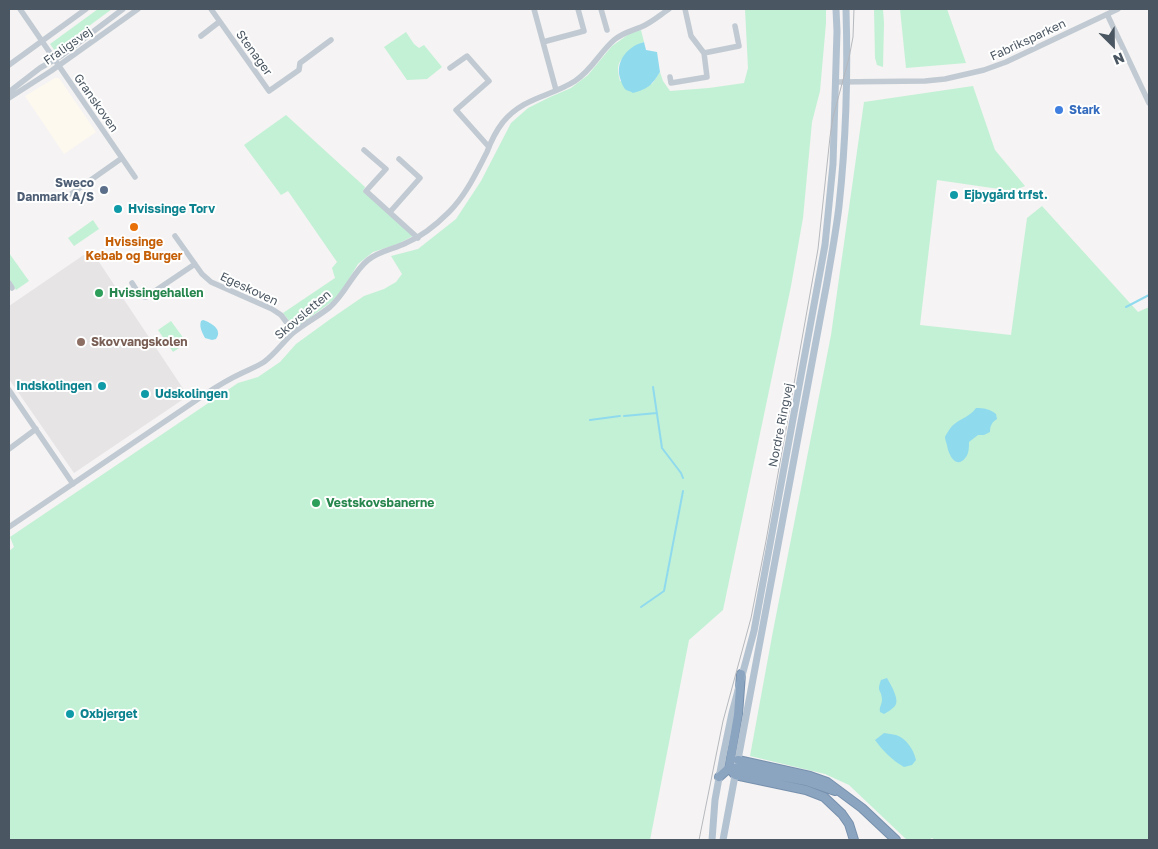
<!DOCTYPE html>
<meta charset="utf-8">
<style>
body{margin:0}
#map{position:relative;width:1158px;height:849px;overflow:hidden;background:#f5f3f3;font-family:"Golos Text",sans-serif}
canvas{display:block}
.frame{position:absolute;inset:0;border:10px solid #4a5661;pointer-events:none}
.north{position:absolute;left:1088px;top:20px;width:50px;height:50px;-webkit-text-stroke:4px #fff;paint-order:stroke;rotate:157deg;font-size:14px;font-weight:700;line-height:20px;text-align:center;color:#4a5661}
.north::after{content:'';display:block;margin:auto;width:18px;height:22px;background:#4a5661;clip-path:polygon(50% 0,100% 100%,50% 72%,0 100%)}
</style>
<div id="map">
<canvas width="1158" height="849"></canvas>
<div class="frame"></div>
<div class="north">N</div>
</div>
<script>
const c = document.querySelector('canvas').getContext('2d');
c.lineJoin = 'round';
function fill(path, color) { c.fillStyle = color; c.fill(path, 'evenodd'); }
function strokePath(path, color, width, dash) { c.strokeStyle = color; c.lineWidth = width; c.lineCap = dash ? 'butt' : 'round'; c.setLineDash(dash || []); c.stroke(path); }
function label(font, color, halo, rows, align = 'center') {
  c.font = font + ' "Golos Text",sans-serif'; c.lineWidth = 4; c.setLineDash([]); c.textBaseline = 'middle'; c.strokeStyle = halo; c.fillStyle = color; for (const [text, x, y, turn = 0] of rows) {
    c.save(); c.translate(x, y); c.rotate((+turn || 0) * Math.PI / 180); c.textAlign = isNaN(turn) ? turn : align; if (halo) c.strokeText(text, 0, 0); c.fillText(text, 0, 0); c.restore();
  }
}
fill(new Path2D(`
 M55,78H59L96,132L64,154L25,96Z`), '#fdf9ef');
fill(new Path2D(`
 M91,250L188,396L74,473L9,379V306Z`), '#e6e4e5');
fill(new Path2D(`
 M98,9H112L55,51L50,44Z
 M745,9H826V23L820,91L812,122L803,218L791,286L723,610L689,640L650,840H9V551L14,547L10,537L238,383L258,377L280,362L296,344L329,320L364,296L384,289L396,282L402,274L391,256L418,249L456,219L481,181L511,123L528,108L550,97L571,88L588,75L612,46L629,34L641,30L644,42C638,44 635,47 630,51C618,62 616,64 620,81L652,84L660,72L663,81L670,91L709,88L744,83L748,68Z
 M874,9H883L884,23L883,67L877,65L875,58Z
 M900,9H947L966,63L906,68Z
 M406,32L414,44L419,48L424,45L442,67L427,79L407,80L384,47Z
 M973,86L995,150L1025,186L1013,191L937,180L920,325L1011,335L1027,218L1042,206L1138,312L1149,307V840H935L932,838L928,840H907L849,785L825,774L750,756L773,631L831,335L864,102Z
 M286,115L365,187L363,191L413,236L398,244L373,252L358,264L344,287L333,301L295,328L283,313L335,278L332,268L337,262L288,191L281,195L244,145Z
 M93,220L99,229L74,246L68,238Z
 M9,253L29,281L16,290L9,278Z
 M171,321L187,343L173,352L158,330Z`), '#c3f1d5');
fill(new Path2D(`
 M644,42L646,50L657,52L660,72C652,85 648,89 633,93C630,91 627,91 625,89C623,87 621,81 620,78C615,61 628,46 644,42Z
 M203,320C212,323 223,330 216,339L212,340L205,338C202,332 199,327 201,321Z
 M976,408C984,408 990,409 996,414L997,419C992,422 990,426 990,432L984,435H978L969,442C969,447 969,453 966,457C956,471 948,454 947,445C946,442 945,439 945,437C946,434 948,432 949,430C956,419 968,419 976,408Z
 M887,678C891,685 900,700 895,706C892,709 888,712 884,714L880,712C879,707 882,704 882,700C882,689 876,693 881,680Z
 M884,733C888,734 893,734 896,735C906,738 914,750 916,760L912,765L904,767C892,760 883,751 875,740Z`), '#90daee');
strokePath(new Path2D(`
 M1126,307L1149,295
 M653,387L662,448L681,473L683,478
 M624,416L657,413
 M590,420L620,416
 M641,607L664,591L683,491`), '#90daee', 2);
const highway = new Path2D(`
 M741,674L738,715L729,768L735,775L806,790L824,797L842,814L849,824L854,840
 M738,760L810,776L827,782L862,808L896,840
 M719,777L729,768H736L806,781L835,791`);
strokePath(highway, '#7690ad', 10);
strokePath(new Path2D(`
 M20,9L135,177
 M211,9L269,91L299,70L300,63L331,40
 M534,9L556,90
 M601,9L607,30
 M1107,14L1149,103
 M201,36L219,22
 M543,42L584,31L578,9
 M704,53L739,46L735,26
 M9,65L86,9
 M450,68L467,56L489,81L456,110L489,147
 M670,77L671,83L707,77L704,53L691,36L685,9
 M836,82L925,81L945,79L984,70L1006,62L1118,9
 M9,92L40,68L61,56L123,9
 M9,98L51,71L138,9
 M364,150L386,169L366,191L418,238
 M71,194L122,158
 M390,212L420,178L399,159
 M175,236L202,274L211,282L272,309L281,315L294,332
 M9,283L12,288
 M132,283C136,289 139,297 146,297L195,264
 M9,390L73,484
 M9,449L36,429
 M9,527L204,395C216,387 227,380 240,374C248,370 256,367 264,362C275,354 283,342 293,333C305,323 319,316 330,307C346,293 353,272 368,260C379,251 394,249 406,243C423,236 436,225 449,212C466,195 476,173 487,152C491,141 496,131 503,122C524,97 550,97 575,81C593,69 599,53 614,40C622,33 631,31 641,27C651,23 660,15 669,9`), '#c1cad2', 5.5);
strokePath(new Path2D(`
 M712,840L715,800L723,756L732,713L754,631L825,245L833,164L837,31L836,9
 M723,840L827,282C831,257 836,232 839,206C846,141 848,75 846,9`), '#b3c2d1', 7);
strokePath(highway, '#8ba5c1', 8);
strokePath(new Path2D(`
 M699,840L723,721L751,618L766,541L818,249L830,137L833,117L849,58L853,37L854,9`), '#b5b8bd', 1);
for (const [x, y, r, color] of [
 [1059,110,5,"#3f7fe0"],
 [104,190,5,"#5c6f8a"],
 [954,195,5,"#0f9aa8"],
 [118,209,5,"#0f9aa8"],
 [134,227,5,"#e8710a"],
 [99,293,5,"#2e9e5b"],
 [81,342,5,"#8d6e63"],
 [102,386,5,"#0f9aa8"],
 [145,394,5,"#0f9aa8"],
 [316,503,5,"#2e9e5b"],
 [70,714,5,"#0f9aa8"]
]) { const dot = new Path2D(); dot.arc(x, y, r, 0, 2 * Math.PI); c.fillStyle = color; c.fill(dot); strokePath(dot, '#fff', 2); }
label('12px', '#4a5661', '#fff', [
 ["Fabriksparken",1028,40,-25],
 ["Fraligsvej",68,46,-35],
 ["Stenager",254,53,54],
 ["Granskoven",96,103,55],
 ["Egeskoven",249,289,25],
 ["Skovsletten",303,315,-40],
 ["Nordre Ringvej",781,425,-79]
]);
label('bold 12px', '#366cbe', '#fff', [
 ["Stark",1069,110]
], 'left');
label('bold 12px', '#4e5e75', '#fff', [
 ["Sweco",94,183],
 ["Danmark A/S",94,197]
], 'right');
label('bold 12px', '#0d838f', '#fff', [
 ["Ejbygård trfst.",964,195],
 ["Hvissinge Torv",128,209],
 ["Indskolingen",92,386,"right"],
 ["Udskolingen",155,394],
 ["Oxbjerget",80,714]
], 'left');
label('bold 12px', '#c56008', '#fff', [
 ["Hvissinge",134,242],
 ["Kebab og Burger",134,256]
]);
label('bold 12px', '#27864d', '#fff', [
 ["Hvissingehallen",109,293],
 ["Vestskovsbanerne",326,503]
], 'left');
label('bold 12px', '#785e54', '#fff', [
 ["Skovvangskolen",91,342]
], 'left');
</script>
